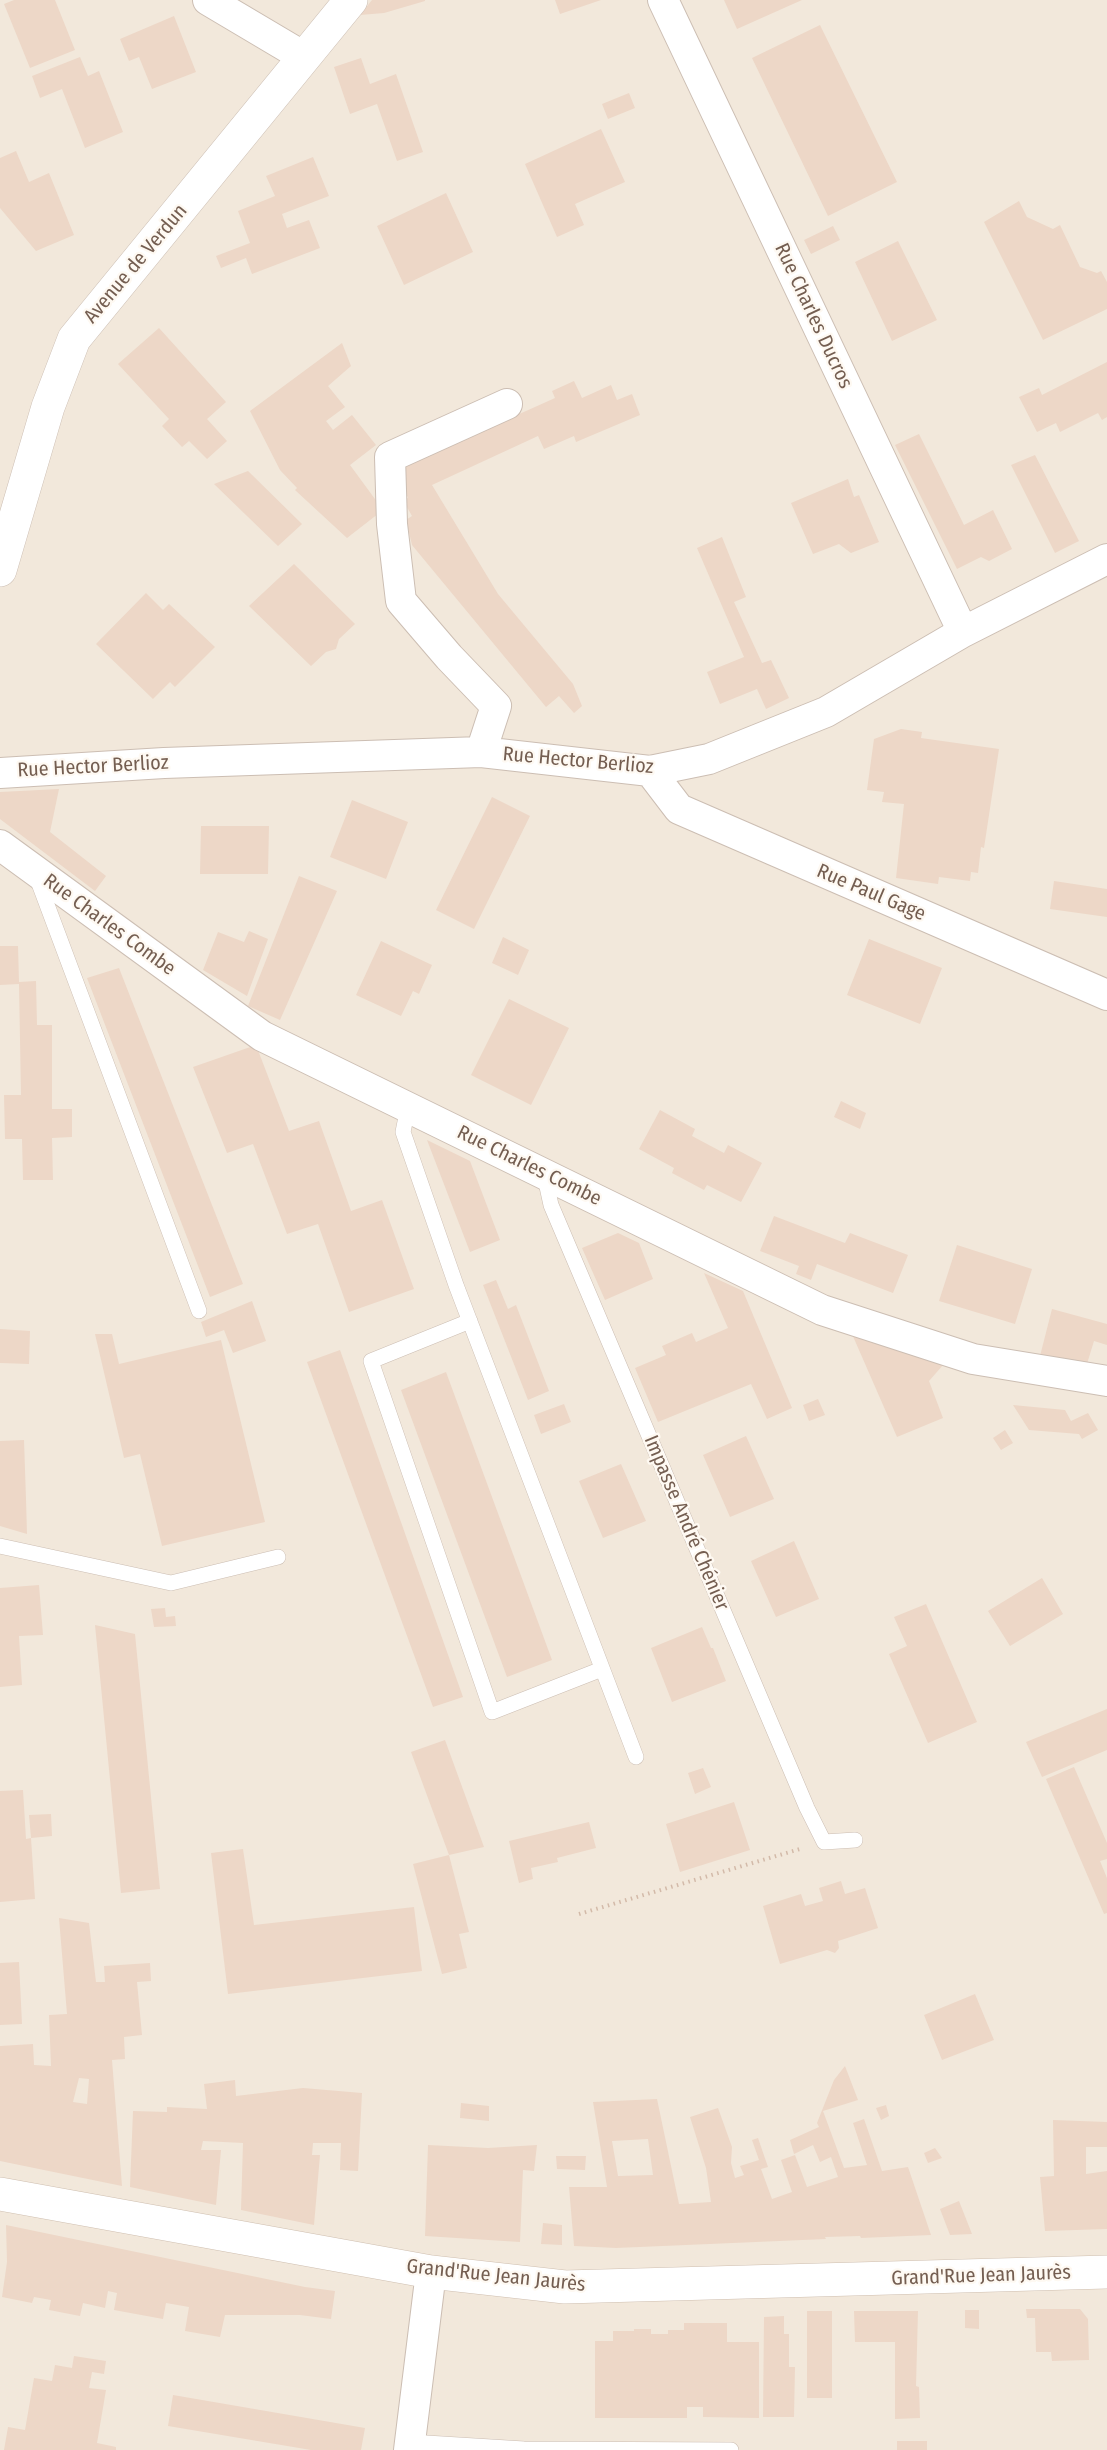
<!DOCTYPE html>
<meta charset="utf-8">
<style>
body{margin:0}
canvas{display:block;background:#fbf5ec}
</style>
<canvas width="1107" height="2450"></canvas>
<script>
const c = document.querySelector('canvas').getContext('2d');
c.lineJoin = 'round';
function fill(path, color) { c.fillStyle = color; c.fill(path, 'evenodd'); }
function strokePath(path, color, width, dash) { c.strokeStyle = color; c.lineWidth = width; c.lineCap = dash ? 'butt' : 'round'; c.setLineDash(dash || []); c.stroke(path); }
function label(font, color, halo, rows, align = 'center') {
  c.font = font + ' "Fira Sans Condensed",sans-serif'; c.lineWidth = 4.5; c.setLineDash([]); c.textBaseline = 'middle'; c.strokeStyle = halo; c.fillStyle = color; for (const [text, x, y, turn = 0] of rows) {
    c.save(); c.translate(x, y); c.rotate((+turn || 0) * Math.PI / 180); c.textAlign = isNaN(turn) ? turn : align; if (halo) c.strokeText(text, 0, 0); c.fillText(text, 0, 0); c.restore();
  }
}
fill(new Path2D(`
 M0,0H1107V2450H0Z`), '#f2e8db');
fill(new Path2D(`
 M14,0H55L75,50L30,68L4,4Z
 M372,0H425V1L384,13L360,15Z
 M555,0H601L560,14Z
 M724,0H802L737,29Z
 M174,16L196,72L152,89L139,57L129,61L120,39Z
 M820,25L897,182L828,216L752,58Z
 M80,57L88,76L99,71L123,132L85,148L62,89L40,98L32,76Z
 M361,58L370,84L396,74L423,152L397,161L377,104L350,114L334,67Z
 M629,93L635,108L608,119L602,104Z
 M601,129L625,182L575,204L584,225L557,237L525,164Z
 M16,151L29,182L49,173L74,235L36,251L0,208V158Z
 M313,157L329,196L282,214L287,228L309,220L320,248L252,274L246,258L221,268L216,256L250,243L238,211L275,196L266,176Z
 M446,193L473,252L404,285L377,226Z
 M1019,201L1027,217L1053,229L1060,225L1080,267L1097,273L1101,271L1107,282V309L1043,340L984,222Z
 M833,226L840,240L811,254L804,240Z
 M898,241L937,320L892,341L855,262Z
 M159,328L226,402L207,419L227,441L207,459L189,441L182,447L162,426L169,419L118,364Z
 M342,343L351,366L328,386L345,407L326,421L333,430L352,415L376,445L350,465L383,510L347,538L295,490L297,488L280,470L250,411Z
 M1107,362V417L1102,420L1098,413L1060,432L1056,423L1037,432L1019,397L1039,388L1042,395Z
 M574,381L582,398L611,385L617,400L632,394L640,415L576,442L574,436L544,449L538,436L432,485L498,594L573,684L582,706L574,713L559,696L546,707L412,545L406,520L412,516L403,500L408,498L400,478L401,467L555,398L552,391Z
 M919,434L964,525L993,510L1012,549L989,561L981,557L957,569L895,445Z
 M1035,455L1079,541L1055,553L1011,465Z
 M248,471L302,524L278,546L214,484Z
 M848,479L854,497L859,495L879,542L851,553L839,544L813,554L791,503Z
 M722,537L746,597L734,602L762,663L771,660L789,698L766,709L757,689L720,704L707,672L744,657L697,548Z
 M294,564L355,624L339,639L336,649L326,652L311,666L249,606Z
 M146,593L163,610L169,604L215,647L175,687L170,682L153,699L96,644Z
 M901,729L922,732L921,738L999,749L984,848L981,847L978,873L971,872L970,881L939,877L938,884L896,878L904,804L882,802L884,792L867,790L874,739Z
 M59,789L50,832L106,876L95,891L0,819V792Z
 M492,797L530,816L474,929L436,910Z
 M352,800L408,822L386,879L330,857Z
 M201,826H269L268,874H200Z
 M299,876L337,891L280,1020L248,1006Z
 M1054,881L1107,889V917L1050,909Z
 M249,931L268,939L247,996L203,970L218,932L244,942Z
 M503,937L529,950L518,975L492,963Z
 M869,939L942,968L920,1024L847,995Z
 M381,941L432,965L419,994L413,991L401,1016L356,995Z
 M0,946H18L19,982L36,981L37,1025H52V1109H72V1137L52,1138L53,1180H23L22,1139H5L4,1095H21L19,984L0,985Z
 M119,968L243,1284L210,1297L87,978Z
 M509,999L569,1028L531,1105L471,1075Z
 M256,1045L289,1131L319,1121L351,1211L382,1200L414,1289L349,1312L318,1224L287,1234L253,1144L227,1153L193,1067Z
 M841,1101L866,1113L860,1129L834,1117Z
 M660,1110L695,1129L692,1136L707,1144L724,1153L728,1145L762,1163L741,1202L707,1185L704,1190L672,1173L674,1168L639,1149Z
 M427,1140L470,1161L500,1240L470,1252Z
 M774,1216L845,1243L850,1233L908,1255L893,1293L817,1264L811,1280L796,1274L799,1266L760,1251Z
 M618,1233L639,1243L653,1279L605,1300L582,1248Z
 M957,1245L1032,1269L1015,1324L939,1301Z
 M704,1273L743,1291L792,1408L767,1419L751,1384L658,1422L635,1368L666,1355L662,1346L692,1333L696,1342L728,1328Z
 M496,1280L508,1309L516,1305L549,1391L528,1400L483,1285Z
 M252,1301L266,1341L233,1353L224,1330L206,1337L201,1322Z
 M1052,1309L1107,1324V1345L1094,1341L1086,1367L1040,1356Z
 M0,1329L30,1331L29,1364L0,1363Z
 M95,1334H112L119,1364L221,1340L265,1522L162,1546L140,1454L124,1458Z
 M852,1334L943,1365L929,1381L943,1418L897,1437Z
 M340,1350L463,1697L433,1707L307,1362Z
 M446,1372L552,1660L507,1677L401,1390Z
 M818,1399L825,1415L809,1421L803,1405Z
 M564,1404L571,1422L541,1434L534,1415Z
 M1013,1405L1065,1410L1071,1421L1088,1413L1098,1430L1082,1439L1079,1434L1029,1430Z
 M1005,1430L1013,1443L1001,1450L993,1438Z
 M746,1436L774,1499L730,1517L703,1455Z
 M24,1440L26,1499L27,1534L0,1526V1441Z
 M621,1464L646,1521L603,1538L579,1481Z
 M794,1541L819,1599L776,1617L751,1561Z
 M1042,1578L1063,1614L1010,1646L988,1611Z
 M39,1585L43,1635L19,1636L22,1685L0,1687V1588Z
 M926,1604L977,1722L928,1743L889,1654L907,1646L894,1617Z
 M165,1608L166,1617L175,1616L176,1626L154,1627L151,1609Z
 M95,1625L135,1634L160,1889L121,1893Z
 M702,1627L711,1648H713L726,1681L672,1702L651,1648Z
 M1107,1709V1750L1042,1777L1026,1742Z
 M445,1740L484,1847L449,1855L411,1752Z
 M1074,1767L1107,1843V1859L1100,1861L1107,1878V1913L1104,1914L1046,1779Z
 M703,1768L711,1787L695,1794L688,1773Z
 M23,1790L26,1839L31,1838L35,1899L0,1902V1791Z
 M734,1802L750,1850L680,1872L666,1824Z
 M51,1814L52,1836L31,1838L29,1815Z
 M589,1822L596,1848L557,1858L558,1862L531,1868L533,1879L519,1883L509,1841Z
 M243,1849L254,1925L414,1907L422,1971L228,1994L211,1853Z
 M449,1855L469,1932L459,1934L467,1968L442,1974L413,1864Z
 M841,1881L845,1894L865,1888L878,1928L838,1941L839,1948L835,1953L827,1950L780,1964L763,1906L801,1894L805,1906L823,1901L819,1888Z
 M59,1918L89,1923L96,1982H105L104,1966L150,1963L151,1981L137,1982L142,2035L124,2037L125,2059L112,2060L122,2186L0,2161V2046L33,2044L34,2065L51,2066L49,2015L67,2014ZM79,2078L89,2079L87,2104L73,2102Z
 M19,1962L22,2024L0,2025V1963Z
 M975,1994L994,2040L942,2060L924,2015Z
 M845,2066L858,2100L823,2111L844,2168L867,2165L853,2123L864,2119L882,2171L908,2167L931,2235L861,2238L860,2236L825,2237L826,2239L616,2248L574,2246L569,2187H607L593,2102L657,2099L679,2204L711,2202L706,2168L690,2117L718,2108L732,2147L731,2163L735,2178L744,2175L740,2166L759,2160L752,2140L758,2138L768,2167L761,2169L772,2199L792,2192L781,2160L795,2155L807,2187L838,2177L831,2157L820,2162L813,2145L794,2154L790,2140L819,2127L817,2123L834,2080ZM648,2139L653,2175L618,2176L612,2141Z
 M235,2080L236,2096L303,2088L362,2093L358,2171L340,2170L341,2143H313L312,2155H320L314,2225L241,2210L243,2143L203,2141L201,2150H221L216,2205L130,2187L133,2111L167,2112V2107L207,2109L204,2084Z
 M461,2103L489,2106V2121L460,2118Z
 M886,2105L889,2116L881,2120L876,2108Z
 M1053,2120L1107,2122V2147H1086V2174L1107,2171V2229L1045,2231L1040,2177L1054,2176Z
 M428,2145L488,2148L537,2145L534,2171L523,2170L520,2242L425,2236Z
 M935,2148L942,2158L928,2163L924,2153Z
 M556,2156H586L585,2170L557,2169Z
 M959,2201L972,2234L950,2235L940,2209Z
 M543,2223L562,2225V2245L541,2244Z
 M6,2225L305,2287L335,2291L331,2319L300,2315H225L220,2337L185,2331L189,2307L166,2303L163,2319L114,2310L117,2293L108,2291L105,2308L83,2303L80,2316L49,2310L51,2300L34,2297L32,2303L2,2297L7,2262Z
 M1026,2309H1080L1088,2319L1089,2360L1052,2361L1051,2352H1036L1035,2318H1027Z
 M965,2310H979V2329L965,2328Z
 M807,2311H832V2398H807Z
 M854,2311H918L916,2386L919,2387L920,2418L895,2419V2342H855Z
 M784,2316V2334H789V2367H795L794,2417H763L764,2317Z
 M684,2323H727V2342H759V2418L703,2417V2407H687V2418H595V2341H613V2331H634V2329H651V2334H668V2330H684Z
 M74,2356L106,2361L104,2374L92,2372L89,2388L106,2390L97,2443L116,2447V2450H4L8,2427L25,2430L34,2378L52,2381L55,2365L72,2368Z
 M173,2395L365,2428L361,2450H311L168,2426Z
 M897,2441H927V2450H897Z`), '#edd7c7');
const service = new Path2D(`
 M37,878L199,1311
 M408,1107L403,1132L456,1285L636,1757
 M544,1173L551,1205L807,1808L824,1842L855,1840
 M470,1321L371,1361L492,1712L602,1669
 M0,1546L171,1583L278,1557
 M410,2442L524,2449L731,2450`);
const minor = new Path2D(`
 M208,0L304,57
 M663,0L963,632
 M481,752L496,706L449,657L401,601L392,524L390,457L507,404
 M650,771L679,809L1107,995
 M0,773L164,763L481,752L650,771L709,759L826,712L963,632L1107,559
 M0,845L262,1036L822,1310L973,1359L1107,1381
 M409,2450L431,2272`);
const tertiary = new Path2D(`
 M0,570L48,407L74,339L351,0`);
const secondary = new Path2D(`
 M0,2194L431,2272L565,2287L1107,2272`);
strokePath(service, '#ccbeb3', 16);
strokePath(minor, '#ccbeb3', 32);
strokePath(tertiary, '#ccbeb3', 34);
strokePath(secondary, '#cfbfb0', 34);
strokePath(new Path2D(`
 M579,1914L800,1849`), '#d3baa9', 4, [1.5, 4.5]);
strokePath(service, '#fff', 15);
strokePath(minor, '#fff', 30);
strokePath(tertiary, '#fff', 33);
strokePath(secondary, '#fff', 33);
label('20px', '#745e51', '#fef9f2', [
 ["Avenue de Verdun",136,264,-50],
 ["Rue Charles Ducros",813,316,65],
 ["Rue Hector Berlioz",578,761,5],
 ["Rue Hector Berlioz",93,767,-3],
 ["Rue Paul Gage",871,893,23],
 ["Rue Charles Combe",109,925,36],
 ["Rue Charles Combe",529,1166,26],
 ["Impasse André Chénier",686,1523,67],
 ["Grand'Rue Jean Jaurès",496,2276,6],
 ["Grand'Rue Jean Jaurès",981,2276,-2]
]);
</script>
